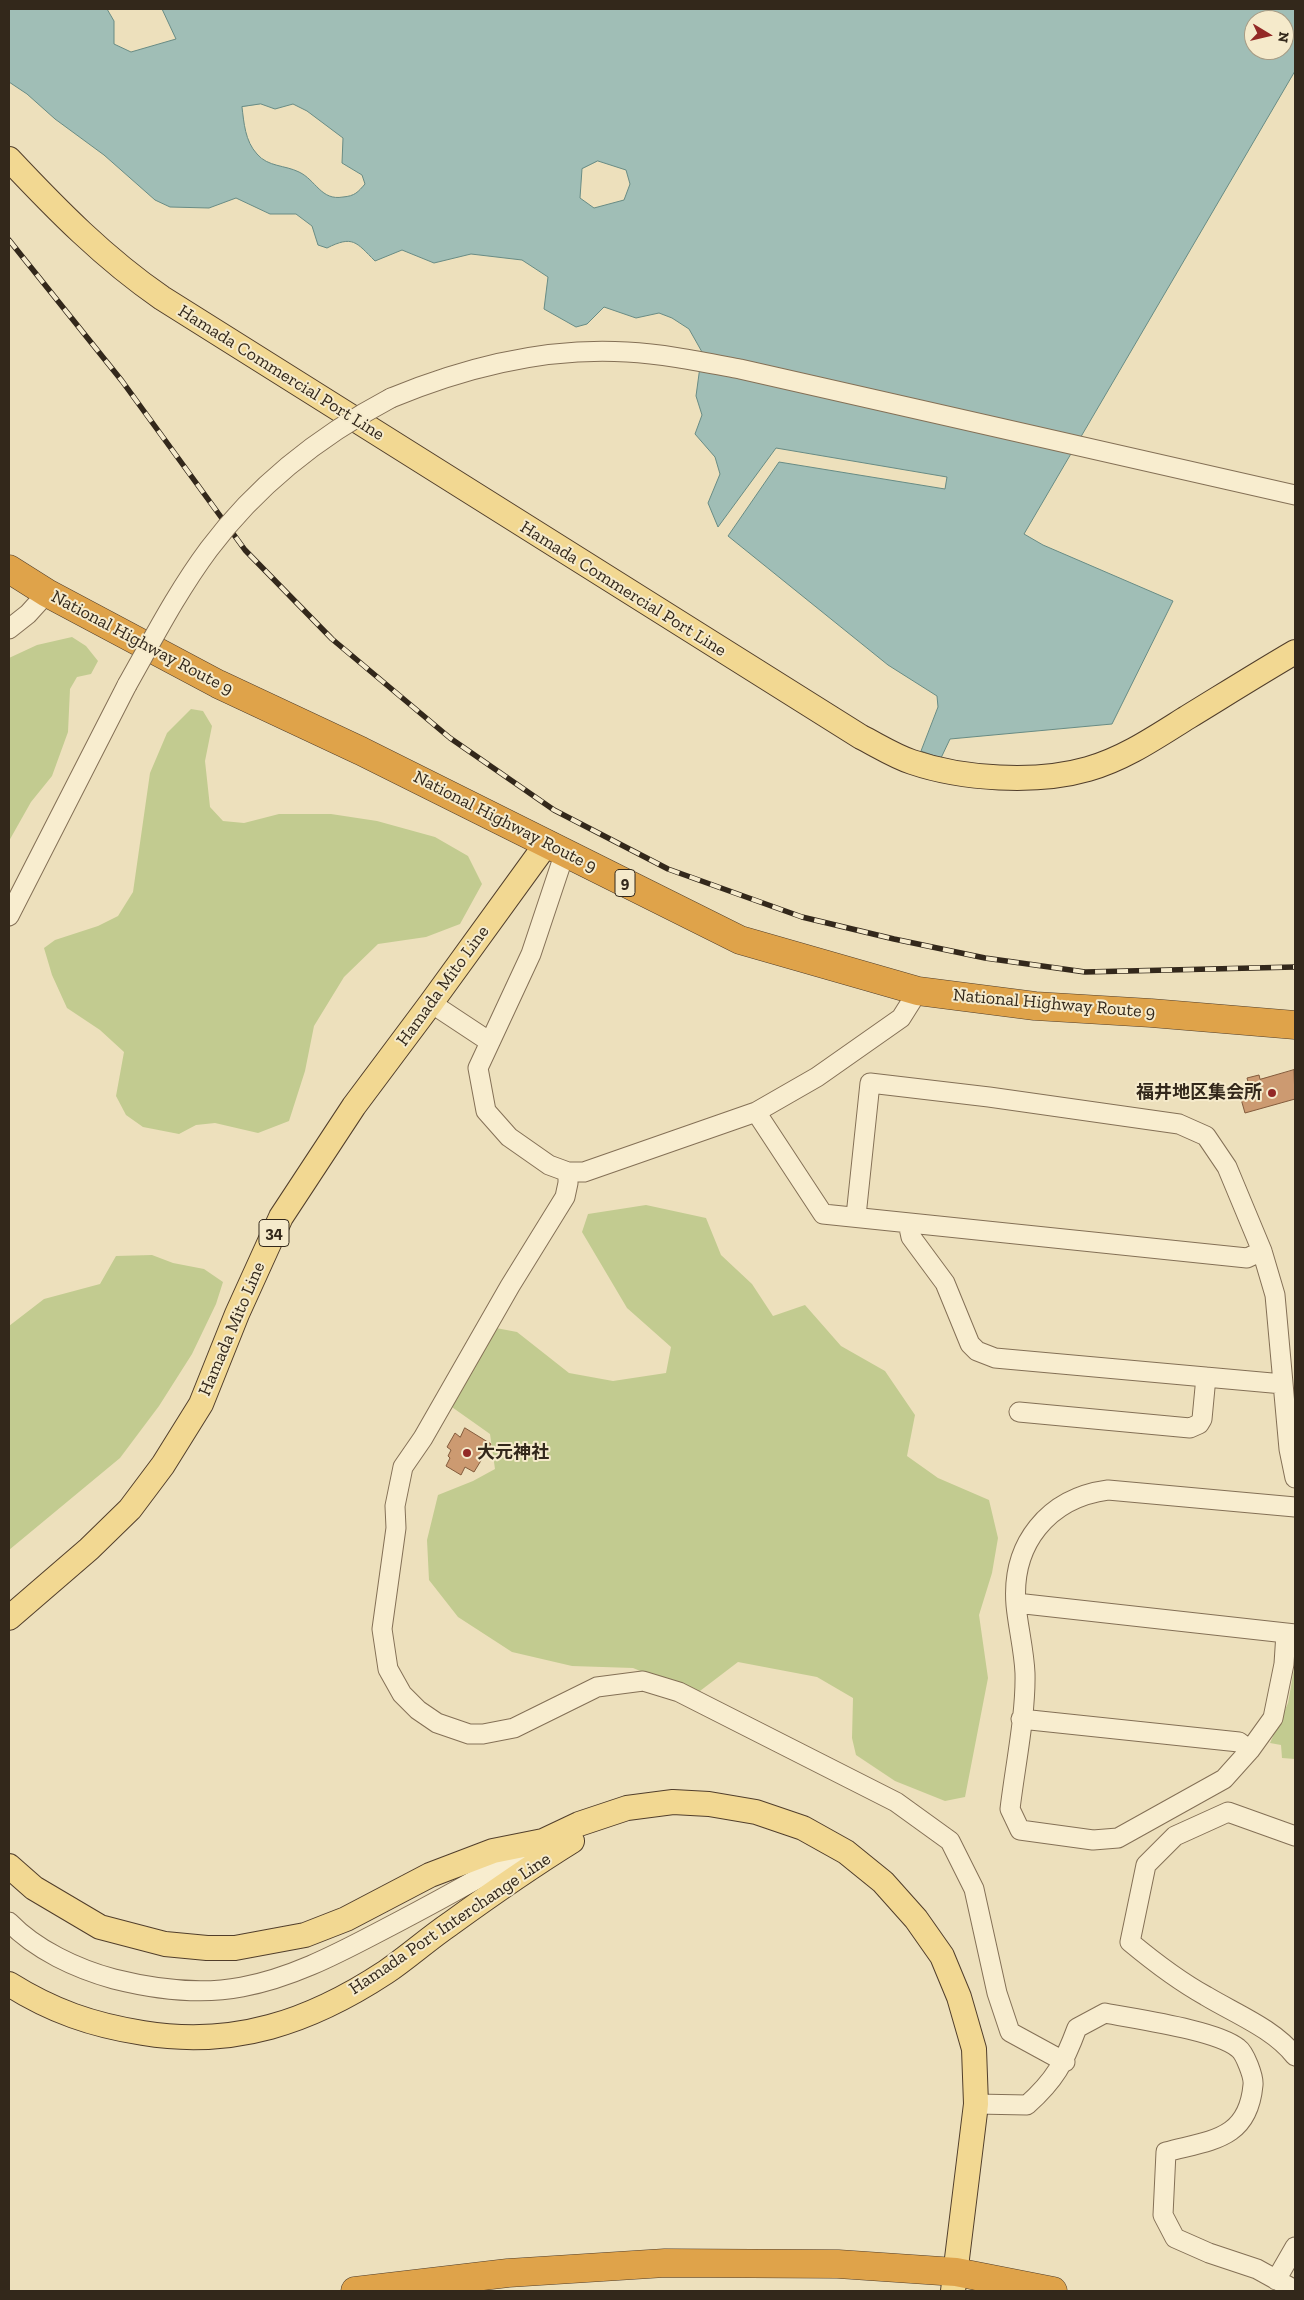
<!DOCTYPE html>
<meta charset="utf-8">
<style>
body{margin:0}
#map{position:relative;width:1304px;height:2300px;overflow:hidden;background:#ede0bc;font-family:"Zilla Slab",serif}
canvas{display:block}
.frame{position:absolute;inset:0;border:10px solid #33281b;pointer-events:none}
.north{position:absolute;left:1244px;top:10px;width:50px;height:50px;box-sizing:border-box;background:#f5eacb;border:1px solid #a79c85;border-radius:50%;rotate:99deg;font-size:14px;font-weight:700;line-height:20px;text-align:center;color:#33281b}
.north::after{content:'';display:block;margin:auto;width:18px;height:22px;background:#932926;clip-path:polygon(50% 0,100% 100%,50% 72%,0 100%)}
</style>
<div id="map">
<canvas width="1304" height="2300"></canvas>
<div class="frame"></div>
<div class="north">N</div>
</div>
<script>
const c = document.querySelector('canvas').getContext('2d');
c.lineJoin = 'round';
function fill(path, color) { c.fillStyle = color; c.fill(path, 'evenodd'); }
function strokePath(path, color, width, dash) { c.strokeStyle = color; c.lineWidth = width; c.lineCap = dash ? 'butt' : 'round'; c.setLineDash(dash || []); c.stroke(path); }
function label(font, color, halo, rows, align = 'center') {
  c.font = font + ' "Zilla Slab","Noto Sans JP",serif'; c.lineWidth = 4; c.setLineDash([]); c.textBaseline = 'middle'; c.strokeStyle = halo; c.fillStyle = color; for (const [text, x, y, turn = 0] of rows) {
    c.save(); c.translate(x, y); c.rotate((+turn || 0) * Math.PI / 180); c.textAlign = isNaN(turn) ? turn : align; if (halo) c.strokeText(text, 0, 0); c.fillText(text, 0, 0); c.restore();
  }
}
fill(new Path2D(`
 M72,637L86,646L98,661L91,674L77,677L70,689L68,732L52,776L31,802L9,841V658L37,645Z
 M191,709L203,711L212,726L205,761L210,807L223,821L244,823L279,814H331L377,821L435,837L468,856L482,884L460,924L426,937L378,944L344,977L314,1026L305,1071L289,1121L258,1133L215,1123L196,1125L179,1134L143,1127L126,1115L116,1096L124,1052L100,1030L67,1008L52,975L44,948L55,940L98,926L118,916L133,892L150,773L167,733Z
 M646,1205L706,1218L721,1255L752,1284L773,1316L805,1305L841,1346L885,1371L915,1415L907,1456L938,1478L989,1500L998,1538L992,1573L979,1615L988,1678L965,1797L945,1801L895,1781L856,1755L852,1738L853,1698L817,1677L738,1662L696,1694L633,1668L572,1666L512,1652L458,1617L429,1580L427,1540L438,1495L473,1481L495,1469L490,1434L449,1405L496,1328L517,1332L569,1373L613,1381L666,1373L671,1347L627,1308L582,1232L588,1214Z
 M152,1255L173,1263L204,1269L223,1282L216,1304L192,1354L159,1406L120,1458L9,1550V1326L44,1299L100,1284L116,1256Z
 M1295,1664V1759L1282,1758L1281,1745L1270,1743L1288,1703Z`), '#c2cb90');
const water = new Path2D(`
 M9,9H107L114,21V44L131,52L176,39L162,9H1295V71L1024,534L1043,545L1173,601L1112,724L950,739L941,758L921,751L938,707L937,696L888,665L728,536L779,462L945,489L947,477L776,448L718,527L708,503L720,474L715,457L695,434L702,415L696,396L702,352L689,329L672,318L659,313L636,318L604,307L587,324L576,327L544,309L548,277L522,260L471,254L434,263L402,250L375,261C356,242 353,235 327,248L318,245L312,226L296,214H270L236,198L209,208L170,207L155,200L104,155L55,119L27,94L9,82ZM1254,20H1284V50H1254ZM261,104L275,109L293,104L307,111L343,138L342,163L362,175L365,184C358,192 355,196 343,197C321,201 316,180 299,172C285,165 268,167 257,154C245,141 244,123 242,107ZM598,161L626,170L630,184L624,200L594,208L580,198L582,169Z`);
fill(water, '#a0beb6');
strokePath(water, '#688b84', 1);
const building = new Path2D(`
 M1294,1070L1295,1099L1245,1113L1241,1099L1246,1097L1250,1089L1247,1078L1259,1075L1260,1079Z
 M465,1428L491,1444L474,1472L465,1467L461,1475L446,1466L450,1458L448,1456L451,1450L447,1447L455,1433L460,1437Z`);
fill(building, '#cc9a71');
strokePath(building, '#835b3c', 1);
const minor = new Path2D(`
 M391,398C466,367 546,347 627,352C665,354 703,362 740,369L1295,495
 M9,629L28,614L47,593
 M565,852L531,954L478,1068L486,1111L509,1137L549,1165L568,1172H584L756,1112L817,1077L901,1018L918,991
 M9,916L127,685
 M431,1003L490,1042
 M756,1112L823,1214L1247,1258L1262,1251
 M568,1172V1183L565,1197L510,1286L423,1438L403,1467L395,1506L396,1528L382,1629L388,1669L402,1694L418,1710L437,1723L469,1734H483L514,1728L597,1687L643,1681L679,1692L896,1802L950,1841L974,1889L997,1993L1010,2032L1065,2062
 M856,1216L870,1083L989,1097L1179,1124L1206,1136L1227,1167L1262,1251L1275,1295L1289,1449L1295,1478
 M908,1223L911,1237L945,1283L970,1344L977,1351L995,1358L1283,1384
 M1019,1412L1190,1428L1199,1424L1202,1419L1206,1377
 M1016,1603L1295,1634
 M1286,1633L1284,1664L1273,1718L1250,1750L1224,1779L1118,1838L1093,1840L1020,1830L1010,1809C1015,1767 1026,1714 1025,1673C1024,1650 1018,1627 1016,1605C1011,1544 1048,1498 1108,1490L1295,1507
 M1021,1719L1239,1742L1250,1750
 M1295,1836L1228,1812L1175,1836L1146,1865L1130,1942C1154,1962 1179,1981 1206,1996C1236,2014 1274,2029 1295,2056
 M9,1922C36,1950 77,1969 114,1979C154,1989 201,1995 242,1987C290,1978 333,1956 375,1934C429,1906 482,1877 534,1846
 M976,2104L1027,2105C1055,2080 1064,2063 1077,2028L1105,2013C1135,2019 1216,2030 1238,2048C1245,2053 1254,2077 1253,2085C1248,2140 1211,2140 1166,2152L1163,2215L1175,2238L1209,2253L1257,2269L1295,2290
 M1276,2280L1295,2247`);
const major = new Path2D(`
 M9,159C57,210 104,258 162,298L861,737C877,745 894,756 912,762C962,779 1036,784 1088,769C1124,759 1156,737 1188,717C1224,695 1259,673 1295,652
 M9,1618L89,1549L130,1509L163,1465L201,1404L237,1314L281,1217L354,1106L431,1003L547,843
 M9,1866L34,1888L100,1927L165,1944L207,1948H235L305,1935L346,1919L430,1875L493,1851L543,1841L579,1824L627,1808L673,1802L709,1804L756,1812L803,1828L846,1852L883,1882L916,1919L942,1956L959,1997L974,2049L976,2104L953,2291
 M9,1984C52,2011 92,2025 143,2033C234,2048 310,2022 386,1972C408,1957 428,1939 450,1924C490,1895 530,1867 572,1841`);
const highway = new Path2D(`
 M9,569L47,593L218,684L361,751L740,940L918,991L1035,1006L1151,1013L1295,1025
 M355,2291L508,2273L665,2263L838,2264L956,2272L1053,2291`);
strokePath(minor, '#847056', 21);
strokePath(major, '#513e2b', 26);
strokePath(highway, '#513e2b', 29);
strokePath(minor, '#f8edcf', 19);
strokePath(major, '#f2d892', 24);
strokePath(highway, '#dfa34a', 28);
const rail = new Path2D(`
 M9,240L122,381L245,550L332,639L450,738L554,810L668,869L802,917L894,939L985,958L1085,972L1295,967`);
strokePath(rail, '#33281b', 5.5);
strokePath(rail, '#f5eacb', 4, [11]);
const minorBridge = new Path2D(`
 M127,685C153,639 177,592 209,549C257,485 321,435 391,398`);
strokePath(minorBridge, '#847056', 21, []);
strokePath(minorBridge, '#f8edcf', 19);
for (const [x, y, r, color] of [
 [1272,1093,5,"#932926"],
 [467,1453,5,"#932926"]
]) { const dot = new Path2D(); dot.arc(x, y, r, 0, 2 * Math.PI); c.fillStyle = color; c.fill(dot); strokePath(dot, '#f5eacb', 2); }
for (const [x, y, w] of [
 [625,883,20],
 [274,1233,30]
]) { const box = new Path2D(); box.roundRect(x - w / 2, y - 13.5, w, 27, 4); c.fillStyle = '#f5eacb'; c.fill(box); strokePath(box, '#33281b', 1); }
label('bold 16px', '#33281b', null, [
 ["9",625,883],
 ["34",274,1233]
]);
label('18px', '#33281b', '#f5eacb', [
 ["Hamada Commercial Port Line",281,373,32],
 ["Hamada Commercial Port Line",623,589,32],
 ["National Highway Route 9",142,643,28],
 ["National Highway Route 9",505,822,27],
 ["Hamada Mito Line",443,986,-54],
 ["National Highway Route 9",1054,1004,5],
 ["Hamada Mito Line",232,1329,-67],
 ["Hamada Port Interchange Line",450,1924,-34]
]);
label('bold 18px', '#33281b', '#f5eacb', [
 ["福井地区集会所",1262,1093],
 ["大元神社",477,1453,"left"]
], 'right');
</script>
